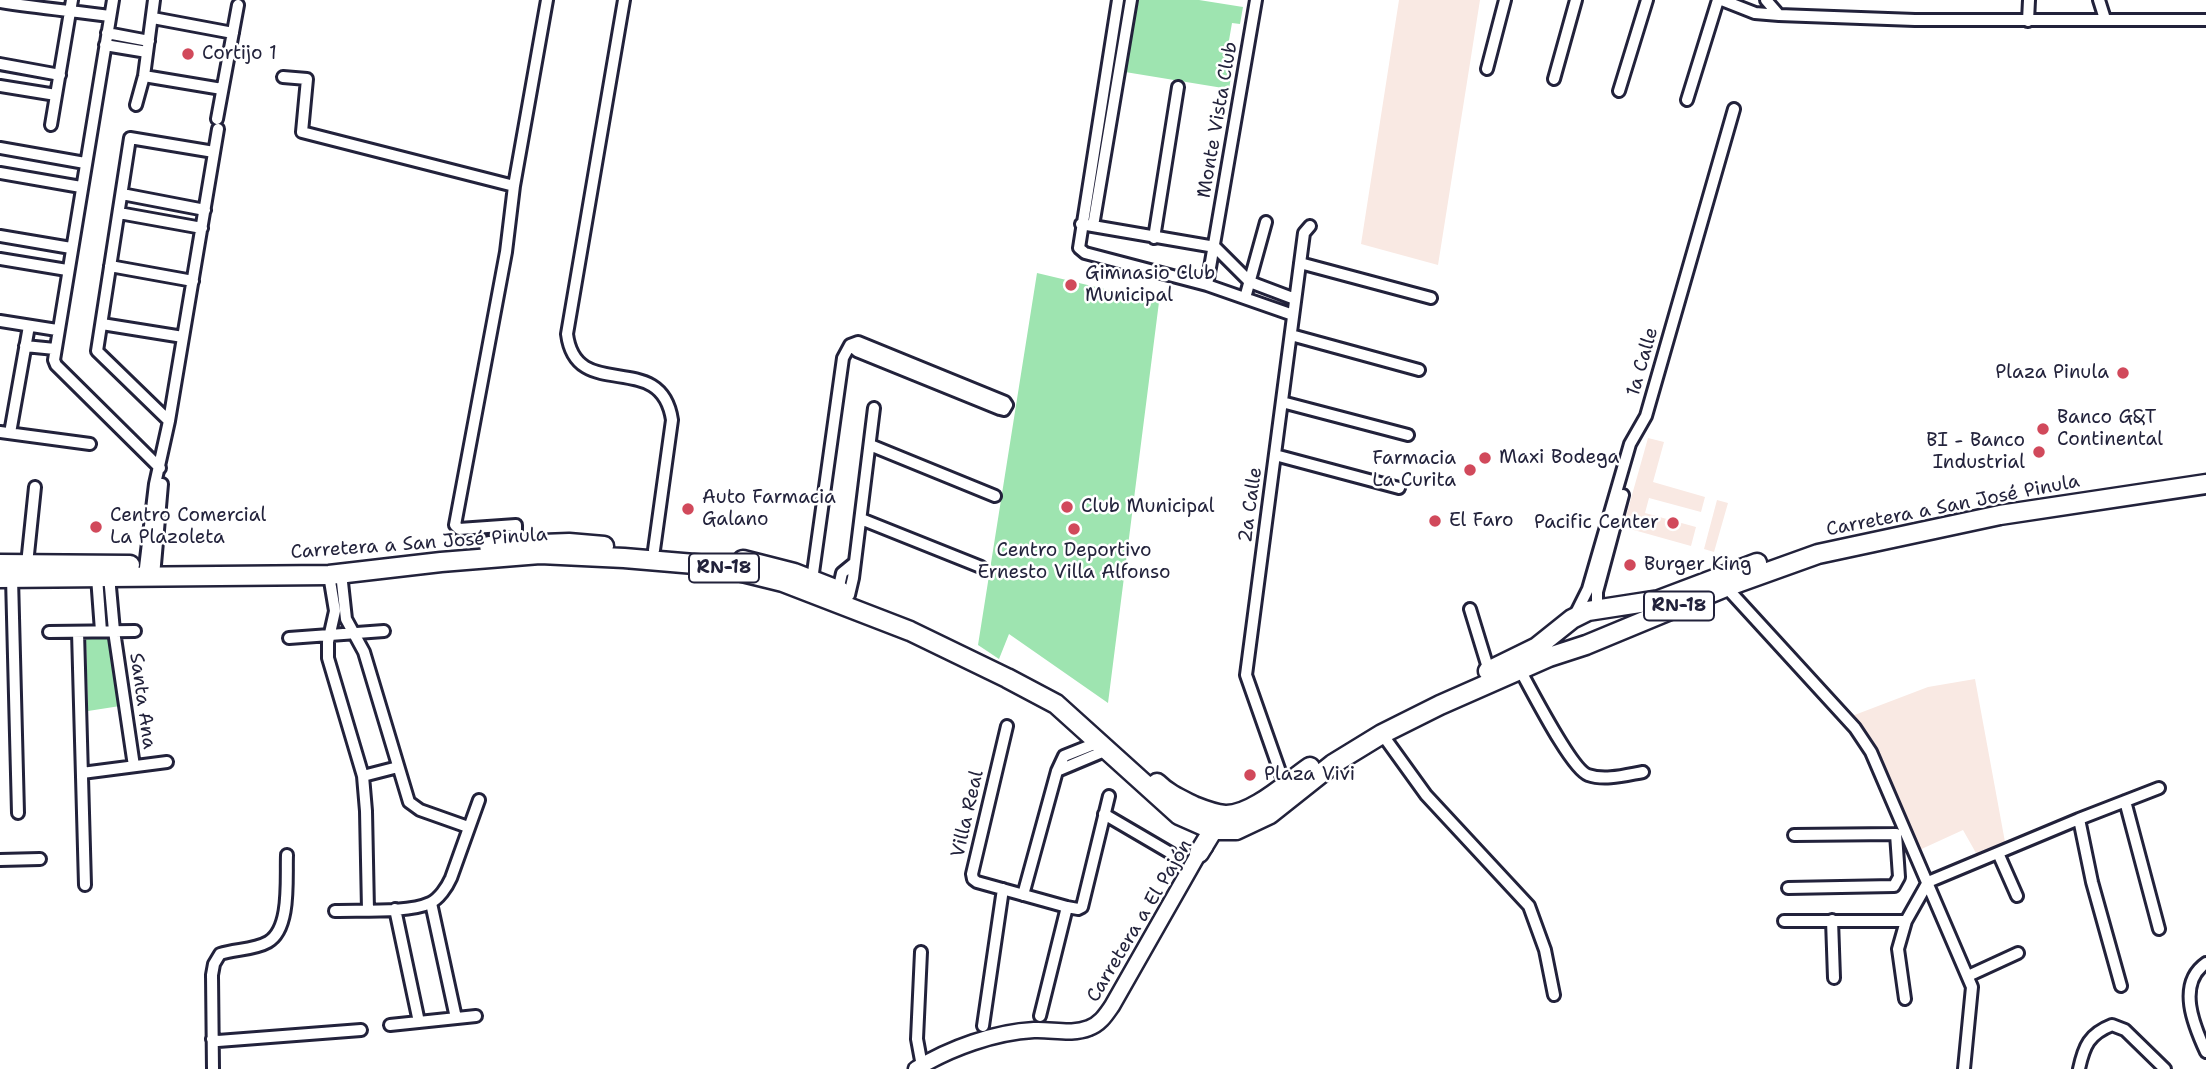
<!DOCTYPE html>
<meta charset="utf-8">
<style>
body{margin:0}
canvas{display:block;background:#fff}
</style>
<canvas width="2206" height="1069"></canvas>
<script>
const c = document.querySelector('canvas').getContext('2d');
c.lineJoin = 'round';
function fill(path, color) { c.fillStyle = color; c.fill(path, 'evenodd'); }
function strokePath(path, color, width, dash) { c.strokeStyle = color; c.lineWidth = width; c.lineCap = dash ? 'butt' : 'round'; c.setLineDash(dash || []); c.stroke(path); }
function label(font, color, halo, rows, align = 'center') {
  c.font = font + ' "Shantell Sans",sans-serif'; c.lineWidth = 5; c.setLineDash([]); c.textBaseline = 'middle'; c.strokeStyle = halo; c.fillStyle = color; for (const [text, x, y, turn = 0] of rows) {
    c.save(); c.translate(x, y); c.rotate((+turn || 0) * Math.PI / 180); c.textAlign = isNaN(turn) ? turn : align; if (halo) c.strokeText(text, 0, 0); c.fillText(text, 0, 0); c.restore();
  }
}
fill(new Path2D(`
 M1399,0H1480L1438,265L1361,244Z
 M1648,438L1664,442L1653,482L1705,497L1701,512L1649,498L1645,513L1696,527L1691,546L1623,527Z
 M1717,500L1728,503L1714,552L1704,549Z
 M1975,679L2005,842L1976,853L1963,830L1915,852L1879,754L1871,743L1844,719L1928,687Z`), '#f9e9e3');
fill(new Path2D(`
 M1130,0H1199L1243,7L1240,24L1232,23L1228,46L1236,48L1229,89L1119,71Z
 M1037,273L1159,302L1108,703L1009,634L999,659L978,645Z
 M110,637L120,706L88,711L86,638Z`), '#9ee4b0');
const minor = new Path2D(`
 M113,0L54,360L56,365L160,468
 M624,0L567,334C576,405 661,347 672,420L654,550
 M1118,0L1079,248L1085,253L1207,285L1293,315
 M1722,0L1755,13L1779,15L1915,20H2206
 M1766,0L1779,15
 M2099,0L2105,19
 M0,2C37,8 73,11 110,16
 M153,18L233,33
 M2028,21L2029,0
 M107,33L149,41
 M105,45L147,52
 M0,64L60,75
 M1487,69L1505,0
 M144,76L222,89
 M283,77L307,79L302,132L514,186
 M1554,79L1576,0
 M0,86L56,95
 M1619,91L1647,0
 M1687,100L1718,0
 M136,105L144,76L154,0
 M217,119L238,5
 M51,125L72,0
 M0,148L85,163
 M0,173L81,187
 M122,194L205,210
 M119,213L202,228
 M1081,224L1215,247L1250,282L1295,299
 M1093,226L1131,0
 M0,236L71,248
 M1154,238L1178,87
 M0,259L67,270
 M1300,263L1431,298
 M110,266L193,281
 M1207,285L1256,0
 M1245,298L1266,222
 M0,321L57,330
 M102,324L183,337
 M1291,335L1419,370
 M25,346L55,349
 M1282,402L1408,435
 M169,421L97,351L130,138L214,152
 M0,432L90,444
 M10,433L29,326
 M870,445L995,496
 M1275,455L1399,488
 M861,519L981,567
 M516,544V525L459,529L455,525L506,252L514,186L547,0
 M27,564L35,487
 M341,573L346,619L364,652L409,802L420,810L468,827
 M329,575L335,611L328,642V658L363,776L366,811L368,910
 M109,576L114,631L134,766
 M144,576L155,484L169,421L218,129
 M154,576L162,484
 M97,577L101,631
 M12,578L18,813
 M812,580L843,358L850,345L858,342L1005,402L1007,405L1004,410L1000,409L857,351L850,345
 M1726,587L1855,728L1871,752L1972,987L1964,1069
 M838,591L842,573L853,564
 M849,595L853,578L874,408
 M1601,608L1597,601V592L1623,495
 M1470,609L1489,671
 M1575,615L1588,589L1630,444L1646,416L1734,109
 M49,632L135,631
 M78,632L85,885
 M289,638L384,631
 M1520,670C1531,689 1571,769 1588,775C1605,781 1626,775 1643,772
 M1007,726L972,874L973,879L977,882L1067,907L1078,909L1082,907L1109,796
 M1382,734L1426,795L1529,906L1545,950L1554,995
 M1057,771L1107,750
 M82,773L167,762
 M363,776L398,767
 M1285,786L1246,675L1304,233L1310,226
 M2125,801L2159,929
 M1104,814L1174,855
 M2079,819L2092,882L2121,986
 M1998,853L2017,896
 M0,860L40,859
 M1788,888L1894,886L1899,877L1896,834L1794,835
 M1023,895L1057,771L1064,756L1099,742
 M431,903L456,1018
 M395,909L419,1022
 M335,911C360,910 409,913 430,903C439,899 447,887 451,878L479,800
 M1832,920L1834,978
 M1784,921H1906
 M921,952L917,1039L922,1066
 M2206,963C2176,984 2194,1026 2206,1052
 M1968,976L2018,953
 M1905,999L1898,949L1906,921L1928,882L2079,819L2159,788
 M1040,1016L1067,907
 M390,1025L476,1016
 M983,1026L1003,889
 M212,1039L218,1041L361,1030
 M213,1069L212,975L214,964L220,954C235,949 254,950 268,942C291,929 286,879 287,855
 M2079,1069C2084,1046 2089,1034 2112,1025L2125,1030L2165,1069`);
const tertiary = new Path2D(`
 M916,1069C950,1048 995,1032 1034,1030C1052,1029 1072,1035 1089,1028C1100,1024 1105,1016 1112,1006L1199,853L1205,847`);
const primary = new Path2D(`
 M489,546L569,543L604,546
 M743,560L794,573L840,591
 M0,564L130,565
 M0,578L329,575L441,562L540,554L624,558L718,566L783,582L910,631L1007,678L1056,704L1179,815L1213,830H1236L1270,814L1333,764L1382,734L1440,705L1549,657L1586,645L1726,587L1818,554L2000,515L2206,484
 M1488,671L1537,647L1572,619L1588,611L1659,600L1757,563
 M1157,783C1168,794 1180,799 1194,806C1204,810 1214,814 1225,815C1252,816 1288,782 1310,767
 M1199,853L1213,830L1223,824`);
strokePath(minor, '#22223b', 16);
strokePath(tertiary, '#22223b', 19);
strokePath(primary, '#22223b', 23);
strokePath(minor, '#fff', 10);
strokePath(tertiary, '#fff', 14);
strokePath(primary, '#fff', 18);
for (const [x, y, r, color] of [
 [188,54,7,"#d1495b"],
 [1071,285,7,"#d1495b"],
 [2123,373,7,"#d1495b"],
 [2043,429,7,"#d1495b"],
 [2039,452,7,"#d1495b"],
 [1485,458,7,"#d1495b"],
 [1470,470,7,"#d1495b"],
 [1067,507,7,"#d1495b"],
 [688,509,7,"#d1495b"],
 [1435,521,7,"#d1495b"],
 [1673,523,7,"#d1495b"],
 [96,527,7,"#d1495b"],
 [1074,529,7,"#d1495b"],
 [1630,565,7,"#d1495b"],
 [1250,775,7,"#d1495b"]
]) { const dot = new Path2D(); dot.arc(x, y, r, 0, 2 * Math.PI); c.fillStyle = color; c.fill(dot); strokePath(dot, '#fff', 2.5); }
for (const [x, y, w] of [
 [724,568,70],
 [1679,606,70]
]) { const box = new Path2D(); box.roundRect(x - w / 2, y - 14.5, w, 29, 5); c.fillStyle = '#fff'; c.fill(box); strokePath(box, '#22223b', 2); }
label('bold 18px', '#22223b', null, [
 ["RN-18",724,568],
 ["RN-18",1679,606]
]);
label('19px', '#22223b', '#fff', [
 ["Cortijo 1",202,54],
 ["Gimnasio Club",1085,274],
 ["Municipal",1085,296],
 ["Plaza Pinula",2109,373,"right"],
 ["Banco G&T",2057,418],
 ["Continental",2057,440],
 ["BI - Banco",2025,441,"right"],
 ["Industrial",2025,463,"right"],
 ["Maxi Bodega",1499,458],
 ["Farmacia",1456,459,"right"],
 ["La Curita",1456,481,"right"],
 ["Auto Farmacia",702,498],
 ["Galano",702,520],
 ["Club Municipal",1081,507],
 ["Centro Comercial",110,516],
 ["La Plazoleta",110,538],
 ["El Faro",1449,521],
 ["Pacific Center",1659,523,"right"],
 ["Centro Deportivo",1074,551,"center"],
 ["Ernesto Villa Alfonso",1074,573,"center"],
 ["Burger King",1644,565],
 ["Plaza Vivi",1264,775]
], 'left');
label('19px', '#22223b', '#fff', [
 ["Monte Vista Club",1218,120,-80],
 ["1a Calle",1643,362,-74],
 ["2a Calle",1251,505,-82],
 ["Carretera a San José Pinula",1953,506,-11],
 ["Carretera a San José Pinula",419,544,-4],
 ["Santa Ana",142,701,82],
 ["Villa Real",968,814,-77],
 ["Carretera a El Pajón",1140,921,-59]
]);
</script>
